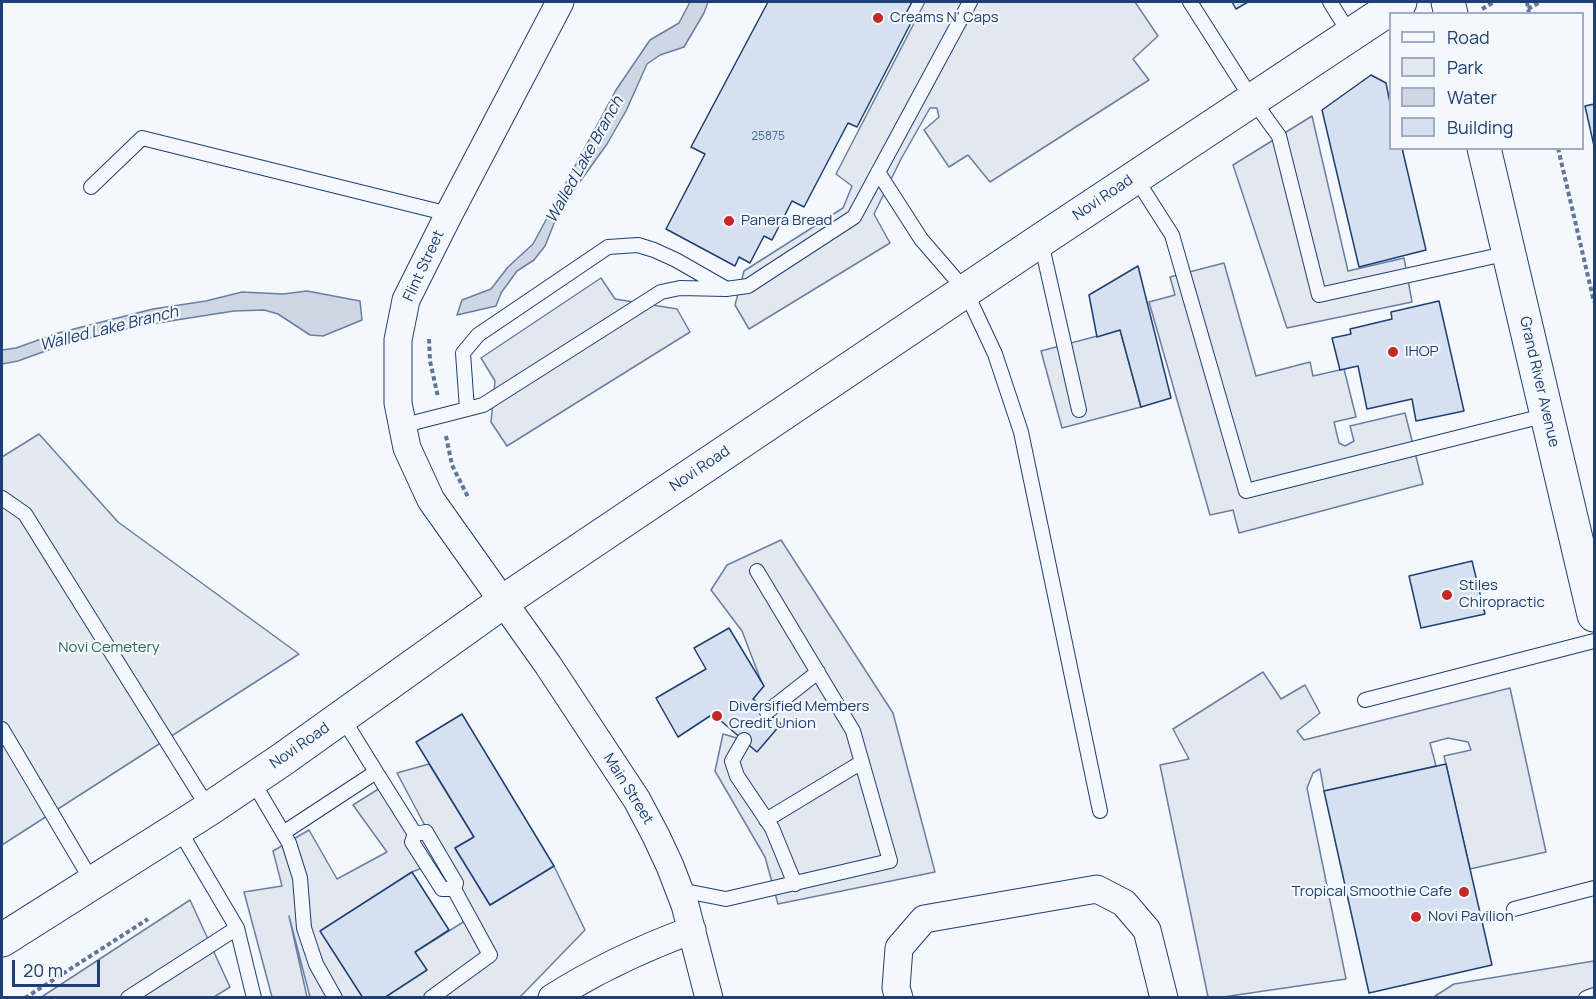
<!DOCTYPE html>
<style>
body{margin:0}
#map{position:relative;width:1596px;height:999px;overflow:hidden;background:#f4f7fb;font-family:Manrope,sans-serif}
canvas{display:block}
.frame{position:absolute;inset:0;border:3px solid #1d3f73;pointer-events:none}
.legend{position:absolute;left:1389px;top:12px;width:195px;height:138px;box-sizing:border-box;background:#f4f7fb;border:2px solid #9eadc5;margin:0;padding:8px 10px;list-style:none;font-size:18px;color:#1d3f73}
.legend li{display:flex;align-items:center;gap:12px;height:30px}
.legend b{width:30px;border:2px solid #9eadc5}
.scale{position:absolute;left:12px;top:960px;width:88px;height:27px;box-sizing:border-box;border:3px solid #1d3f73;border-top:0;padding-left:8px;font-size:18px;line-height:21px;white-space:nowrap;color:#1d3f73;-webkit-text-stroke:4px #f4f7fb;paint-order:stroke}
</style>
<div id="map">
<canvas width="1596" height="999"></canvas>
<div class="frame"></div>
<ul class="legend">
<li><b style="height:8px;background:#f4f7fb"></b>Road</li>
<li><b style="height:16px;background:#e3e9f0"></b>Park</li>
<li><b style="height:16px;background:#cfd7e4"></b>Water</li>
<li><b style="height:16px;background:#d5e0f0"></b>Building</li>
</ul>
<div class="scale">20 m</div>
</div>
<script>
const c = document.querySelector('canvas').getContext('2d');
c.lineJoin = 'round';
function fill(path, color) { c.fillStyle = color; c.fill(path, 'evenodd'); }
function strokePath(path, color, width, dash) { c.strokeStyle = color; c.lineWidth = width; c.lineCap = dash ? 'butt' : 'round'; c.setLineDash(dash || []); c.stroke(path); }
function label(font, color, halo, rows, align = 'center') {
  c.font = font + ' Manrope,sans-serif'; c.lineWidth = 4.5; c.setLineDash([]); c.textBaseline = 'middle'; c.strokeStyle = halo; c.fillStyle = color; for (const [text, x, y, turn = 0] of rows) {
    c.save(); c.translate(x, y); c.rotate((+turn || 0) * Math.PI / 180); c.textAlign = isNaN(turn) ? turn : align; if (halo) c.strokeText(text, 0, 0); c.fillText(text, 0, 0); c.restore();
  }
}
const green = new Path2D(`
 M39,434L118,522L299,654L2,845V457Z`);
fill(green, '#e3e9f0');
strokePath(green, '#687fa3', 1.5);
const parking = new Path2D(`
 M925,2H1135L1158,36L1133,59L1149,80L990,182L968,155L949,167L924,130L939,117L937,108H930L901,159L874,214L890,243L749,329L735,305L744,271L843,208L852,186L836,174Z
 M1312,116L1348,271L1404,258L1412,302L1287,328L1233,165Z
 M1224,263L1256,376L1310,362L1313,376L1344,369L1356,417L1334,422L1339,443L1345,446L1354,441L1350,426L1405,413L1423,484L1239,533L1233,510L1210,515L1149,302L1175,295L1170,277Z
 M601,278L615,299L677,309L690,332L507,446L491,422L495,381L481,358Z
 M1120,330L1141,407L1062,428L1041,351Z
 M781,540L893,713L935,872L778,904L765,857L715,771L723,734L744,740L780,724L753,699L763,686L742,631L711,590L727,565Z
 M1263,672L1281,699L1305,685L1320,713L1297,731L1304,740L1510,688L1546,852L1470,869L1444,756L1471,750L1468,742L1448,738L1430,743L1436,766L1324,791L1320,769L1313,773L1307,788L1346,979L1223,997H1208L1160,765L1189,759L1173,729Z
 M429,764L474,837L455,848L490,905L554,866L585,930L520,997L384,998L415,952L473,916L397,773Z
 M380,788L429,865L412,872L321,931L363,997H310L289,916L307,997H272L244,892L282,886L273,851L309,830L337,879L387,852L353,805Z
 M190,900L230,987L214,997L40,998Z
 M1594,961V997L1432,998L1454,984Z`);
fill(parking, '#e3e8f0');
strokePath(parking, '#687fa3', 1.5);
const water = new Path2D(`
 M690,2H708L704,13L684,47L660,55L647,64L626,111L607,144L569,197L555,221L545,246L534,260L517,271L501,293L496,306L457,315L462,300L491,289L508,267L533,244L616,90L650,40L679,23Z
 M307,291L360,301L362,320L323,336L310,335L278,314L264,310L234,311L138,326L62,345L18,361L2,364V350L16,348L58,333L153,309L206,301L242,292L283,294Z`);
fill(water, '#cfd7e4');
strokePath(water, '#687fa3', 1.5);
const building = new Path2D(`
 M768,2H912L905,15L913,19L857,127L848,123L804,207L792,201L772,240L764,236L750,263L739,257L735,266L666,229L705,154L691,147Z
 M1232,2H1248L1236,9Z
 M1371,75L1386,83L1390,103V148H1402L1426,250L1359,267L1322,110Z
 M1594,104V146L1585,106Z
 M1138,266L1171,398L1141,407L1120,330L1097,337L1089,295Z
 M1439,301L1464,411L1416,421L1412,399L1367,409L1358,366L1340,370L1332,338L1351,334L1350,329L1392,319L1391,312Z
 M1472,561L1485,614L1421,628L1409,576Z
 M729,628L764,686L753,699L781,724L757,752L713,714L678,737L656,698L706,669L694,648Z
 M462,714L554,866L490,905L455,848L474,837L416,742Z
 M1446,764L1492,965L1369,993L1324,791Z
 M412,872L449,930L415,952L427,970L384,998H363L320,931Z`);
fill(building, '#d5e0f0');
strokePath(building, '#1d3f73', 1.5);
const service = new Path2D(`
 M1190,2L1252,99L1279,136L1319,295L1509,253
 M1330,2L1350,34
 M878,172L921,239L965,290L995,354L1021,432L1100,811
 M1135,177L1172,235L1246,491L1547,415
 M91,187L142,138L449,214
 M1041,242L1079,410
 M467,409L463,353L478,335L608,247L638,245L654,250L676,260L725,288
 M401,426L483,405L661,292L680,288L726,289L748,286L854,217L970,2
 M2,498L25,514L209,809
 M1365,700L1594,641
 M767,712L818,672
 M2,729L93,883
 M744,740L732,761L737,776L772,828L795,884
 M376,772L415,834L412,842L442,889H454
 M252,780L289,843L300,878L304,928L316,964L335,998
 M766,820L862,762
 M178,828L237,928L254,998
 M283,833L376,772L342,717
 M415,834L426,832L456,883L454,889L490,955L431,998
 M680,890L726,899L890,861L853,731L757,571
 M1514,909L1594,888
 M128,998L237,928
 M1586,998L1594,995`);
const minor = new Path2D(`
 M560,2L449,214L406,300L398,340V403L407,448L431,500L548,665L637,800L656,836L670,866L685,905L709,998
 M552,998C596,970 643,948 692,930
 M899,998L896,988L899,948L924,919L1097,889L1124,903L1147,930L1164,998`);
const secondary = new Path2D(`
 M1448,2L1451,14
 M1484,148L1594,615
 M2,940L209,809L283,759L504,601L1041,240L1400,2`);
strokePath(service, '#1d3f73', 16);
strokePath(minor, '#1d3f73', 29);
strokePath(secondary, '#1d3f73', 35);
strokePath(new Path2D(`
 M1527,2L1529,14
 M1482,9L1494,2
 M1528,9L1540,2
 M1558,148L1594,302
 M429,339L430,361L438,397
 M446,436L452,465L469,499
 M25,998L148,919`), '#5e769c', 4, [4.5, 3]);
strokePath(service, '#f4f7fb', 14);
strokePath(minor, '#f4f7fb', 27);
strokePath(secondary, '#f4f7fb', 33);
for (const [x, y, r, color] of [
 [878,18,6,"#c62828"],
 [729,221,6,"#c62828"],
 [1393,352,6,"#c62828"],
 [1447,595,6,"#c62828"],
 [717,716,6,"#c62828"],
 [1464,892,6,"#c62828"],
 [1416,917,6,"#c62828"]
]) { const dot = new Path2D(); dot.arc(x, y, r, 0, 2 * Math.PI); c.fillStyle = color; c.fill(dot); strokePath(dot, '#f4f7fb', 2); }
label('12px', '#4b6792', null, [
 ["25875",768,137]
]);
label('15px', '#1d3f73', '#f4f7fb', [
 ["Creams N' Caps",890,18],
 ["Panera Bread",741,221],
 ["IHOP",1405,352],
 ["Stiles",1459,586],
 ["Chiropractic",1459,603],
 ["Diversified Members",729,707],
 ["Credit Union",729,724],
 ["Tropical Smoothie Cafe",1452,892,"right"],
 ["Novi Pavilion",1428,917]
], 'left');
label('15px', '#1d3f73', '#f4f7fb', [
 ["Novi Road",1103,198,-34],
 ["Flint Street",424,266,-65],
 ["Grand River Avenue",1539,382,77],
 ["Novi Road",700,469,-34],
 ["Novi Road",300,746,-35],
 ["Main Street",628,789,58]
]);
label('15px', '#2c6c60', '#f4f7fb', [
 ["Novi Cemetery",109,648]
]);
label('italic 16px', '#1d3f73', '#f4f7fb', [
 ["Walled Lake Branch",585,160,-61],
 ["Walled Lake Branch",109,329,-14]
]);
</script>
